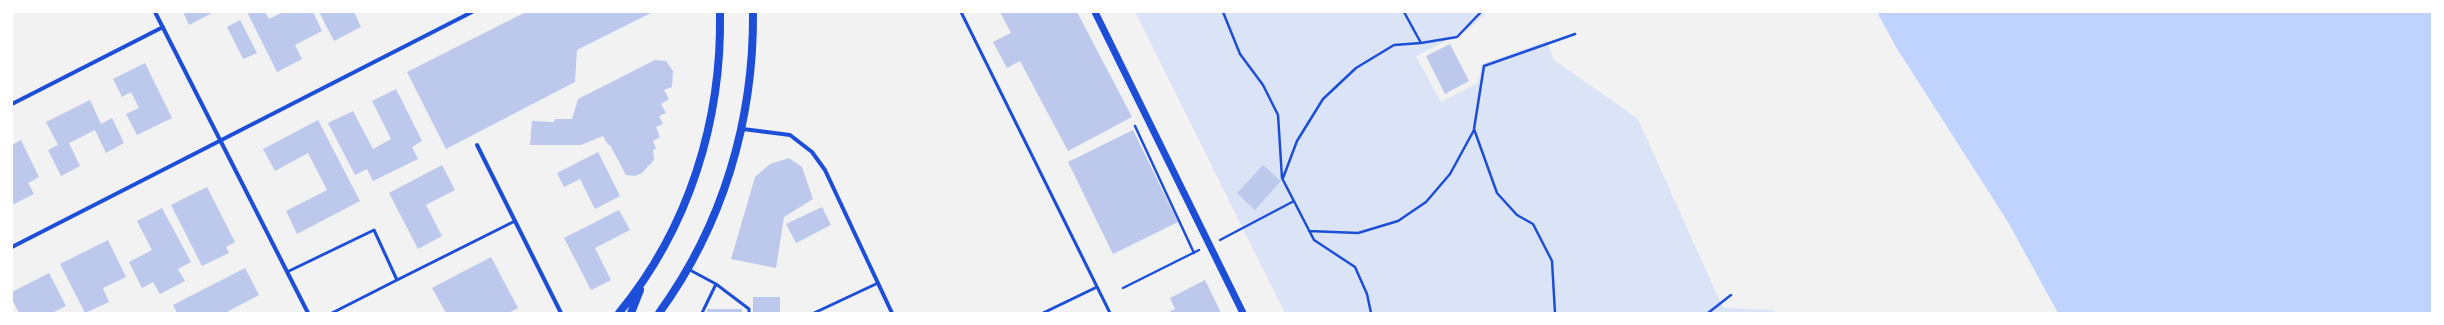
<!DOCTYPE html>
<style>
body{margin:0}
#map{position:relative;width:2444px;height:325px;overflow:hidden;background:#f2f2f2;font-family:"DejaVu Sans",sans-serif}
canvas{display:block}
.frame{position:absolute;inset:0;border:13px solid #fff;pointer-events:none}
</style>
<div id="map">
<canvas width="2444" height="325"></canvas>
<div class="frame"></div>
</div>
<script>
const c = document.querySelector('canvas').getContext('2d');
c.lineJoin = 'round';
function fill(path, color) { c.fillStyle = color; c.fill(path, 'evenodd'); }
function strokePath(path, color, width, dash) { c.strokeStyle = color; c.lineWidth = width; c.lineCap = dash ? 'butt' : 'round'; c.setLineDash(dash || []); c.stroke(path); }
fill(new Path2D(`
 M1135,12H1487L1468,30L1416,56L1441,102L1478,83L1482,64L1547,41L1554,60L1638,119L1723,308L1771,310L1778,313H1285Z`), '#dbe4f7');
fill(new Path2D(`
 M1877,12H2432V313H2058L2008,222L1896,47Z`), '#bfd3fe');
fill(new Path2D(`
 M183,12H214L189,25Z
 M252,12H265L269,19L283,12H313L322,31L295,45L302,59L277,72L248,14Z
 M319,12H354L361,27L334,41Z
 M526,12H653L577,50L575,82L446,149L407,72Z
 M1000,12H1077L1132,117L1068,151L1020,61L1007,68L993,42L1011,33Z
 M240,20L257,53L243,59L227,27Z
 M1450,44L1469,81L1445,94L1426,56Z
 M655,60L666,61L673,71L672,87L664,90L669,99L661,104L666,113L659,116L663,124L656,127L660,137L653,141L656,149L653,150L654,160L642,173L635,176L626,175L610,145H608L603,136L581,145H530L532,121L554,122L555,119H572L578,99Z
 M145,63L172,118L137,135L126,114L139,108L131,92L122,97L113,79Z
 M396,89L422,141L412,147L418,159L373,181L367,169L355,175L328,123L353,111L373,149L391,139L372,101Z
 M90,100L101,124L112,118L124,143L106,153L95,130L69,143L80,166L61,176L48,150L58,145L46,122Z
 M318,120L360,201L297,234L286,211L327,190L308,153L275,171L263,149Z
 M1133,130L1178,222L1113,254L1068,162Z
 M21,140L39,177L28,183L34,194L12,205V145Z
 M598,152L620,196L595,209L580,179L564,187L557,173Z
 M789,158L802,167L813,199L784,217L776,268L731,259L755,177L770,164Z
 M442,165L455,190L426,205L442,236L418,249L389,193Z
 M1263,165L1281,181L1255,210L1237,193Z
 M207,187L235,242L226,247L229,253L202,266L171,205Z
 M822,207L831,225L796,243L786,224Z
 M162,208L191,262L178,269L185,281L160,294L153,282L142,288L129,262L152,250L137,221Z
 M619,210L630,230L595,248L611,280L591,290L564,238Z
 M108,240L126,277L103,288L109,302L85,313L60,264Z
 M491,257L518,308L509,313H446L432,288Z
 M245,268L259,295L225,313H177L173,305Z
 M49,273L66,306L52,313H19L12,299V292Z
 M1205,280L1221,313H1167L1175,309L1170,298Z
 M753,297H780V313H753Z
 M707,309H742V313H707Z`), '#bdc9ec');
strokePath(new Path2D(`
 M1223,12L1240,54L1263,85L1278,115L1282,178L1314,240L1355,267L1367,294L1371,313
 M1404,12L1421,43L1457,37L1481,12
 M1135,126L1194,253
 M1283,178L1297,141L1323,99L1356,68L1394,45L1421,43
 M1309,231L1358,233L1398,221L1426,202L1450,174L1474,130
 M1220,240L1294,201
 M1123,288L1199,250
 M1555,313L1552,261L1533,224L1517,215L1497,193L1474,129L1484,66L1575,34
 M1708,313L1731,295`), '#1d4ed8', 2.5);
strokePath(new Path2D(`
 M961,12L1110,313
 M688,269L716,284L749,309V313
 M287,272L374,230L397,280L332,313
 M397,280L515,221
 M702,313L716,284
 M814,313L878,283
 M1043,313L1097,287`), '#1d4ed8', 3);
strokePath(new Path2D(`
 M155,12L308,313
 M12,104L163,27
 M743,129L790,135L812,152L825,170L892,313
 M477,145L561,313
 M12,247L472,12`), '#1d4ed8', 4);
strokePath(new Path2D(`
 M1095,12L1243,313`), '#1d4ed8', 7);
strokePath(new Path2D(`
 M619,313C689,228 722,121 720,12
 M631,313L640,290
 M659,313C723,225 754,120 753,12`), '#1d4ed8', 8);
</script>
